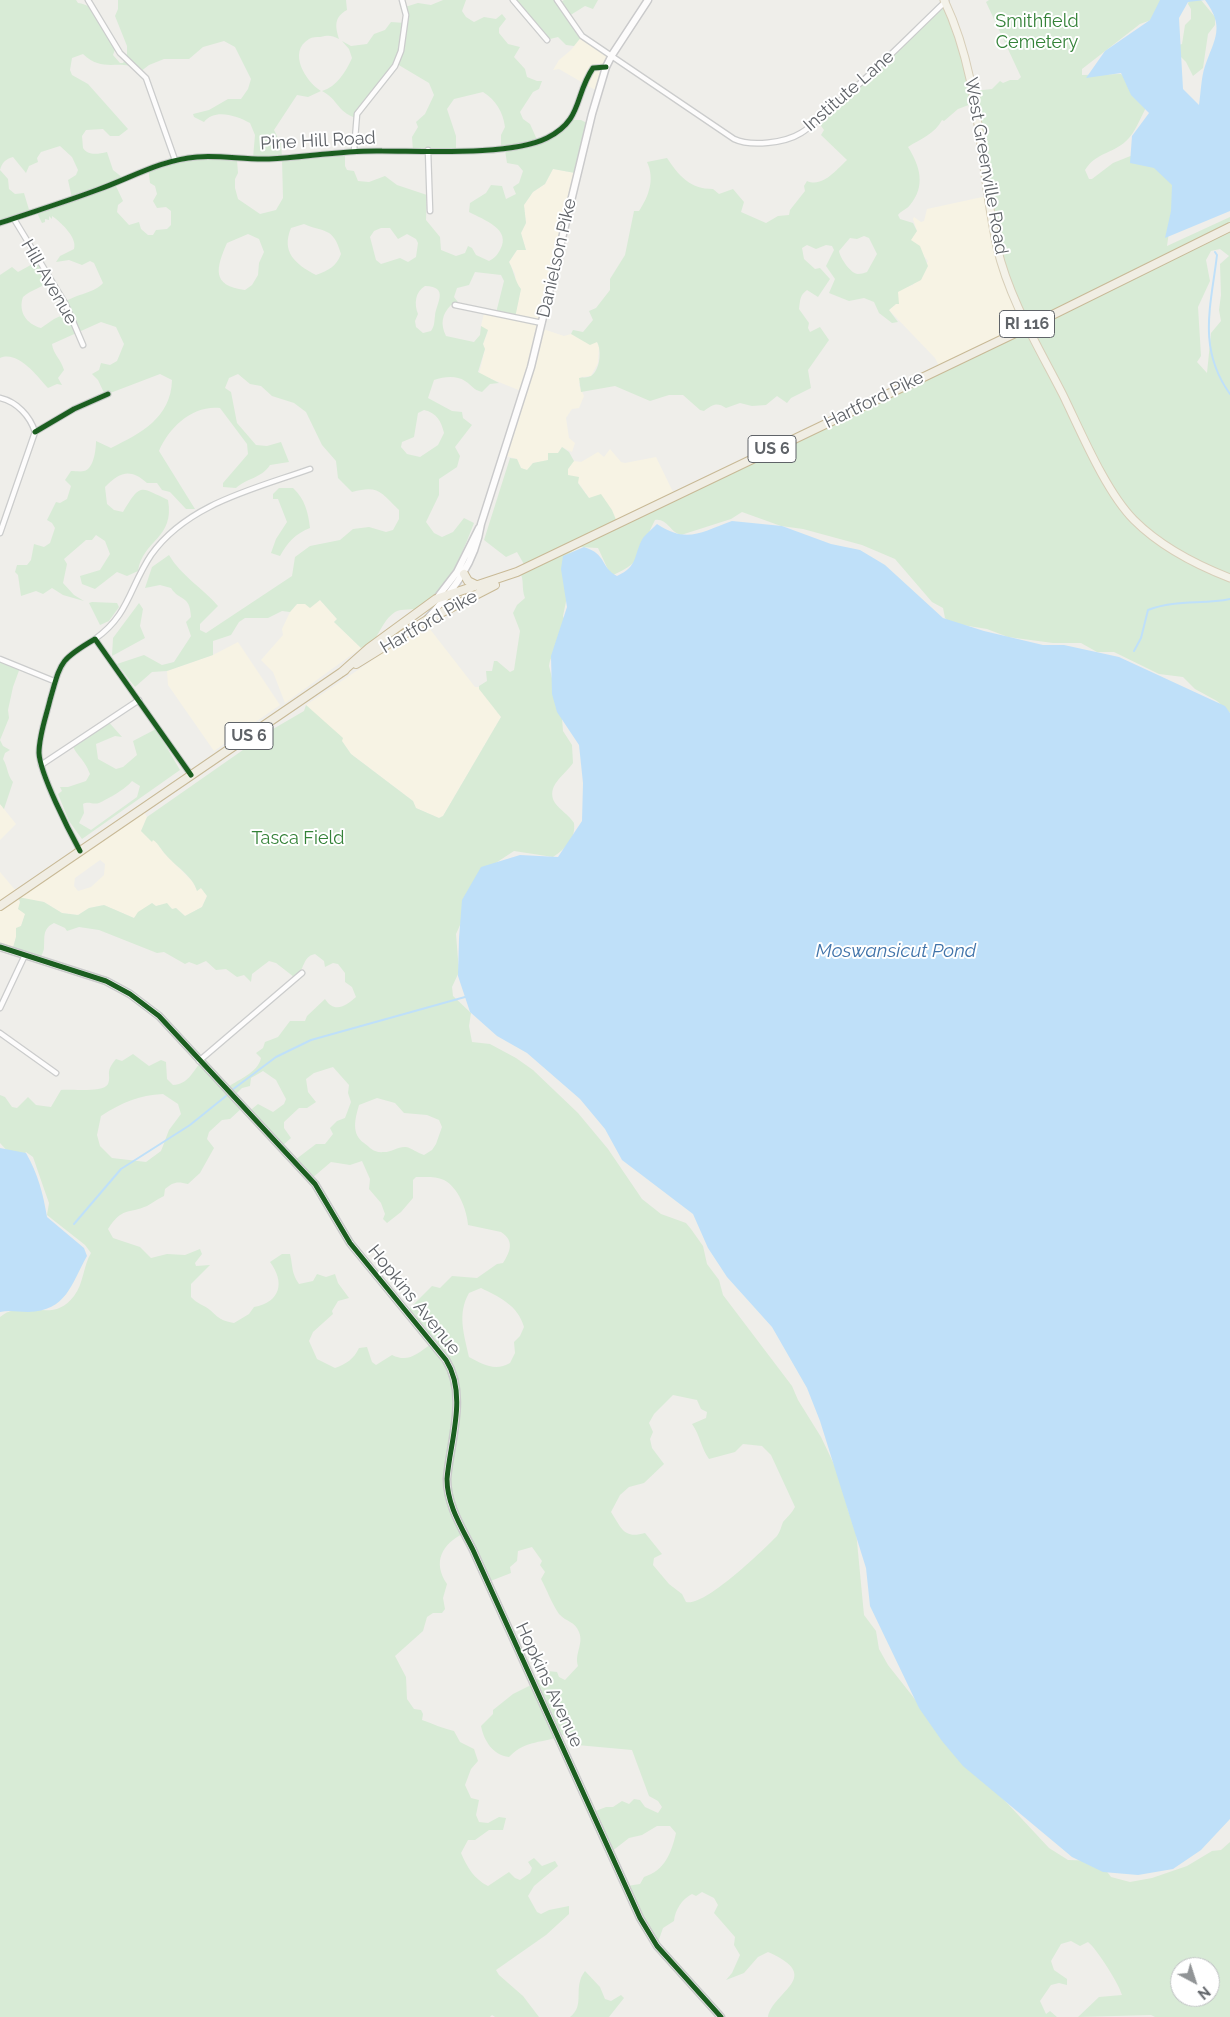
<!DOCTYPE html>
<style>
body{margin:0}
#map{position:relative;width:1230px;height:2017px;overflow:hidden;background:#efeeea;font-family:Raleway,sans-serif}
canvas{display:block}
.north{position:absolute;left:1170px;top:1957px;width:50px;height:50px;box-sizing:border-box;background:#fff;border:1px solid #bfc1c3;border-radius:50%;rotate:140deg;font-size:14px;font-weight:700;line-height:20px;text-align:center;color:#5f6368}
.north::after{content:'';display:block;margin:auto;width:18px;height:22px;background:#919496;clip-path:polygon(50% 0,100% 100%,50% 72%,0 100%)}
</style>
<div id="map">
<canvas width="1230" height="2017"></canvas>
<div class="north">N</div>
</div>
<script>
const c = document.querySelector('canvas').getContext('2d');
c.lineJoin = 'round';
function fill(path, color) { c.fillStyle = color; c.fill(path, 'evenodd'); }
function strokePath(path, color, width, dash) { c.strokeStyle = color; c.lineWidth = width; c.lineCap = dash ? 'butt' : 'round'; c.setLineDash(dash || []); c.stroke(path); }
function label(font, color, halo, rows, align = 'center') {
  c.font = font + ' Raleway,sans-serif'; c.lineWidth = 4; c.setLineDash([]); c.textBaseline = 'middle'; c.strokeStyle = halo; c.fillStyle = color; for (const [text, x, y, turn = 0] of rows) {
    c.save(); c.translate(x, y); c.rotate((+turn || 0) * Math.PI / 180); c.textAlign = isNaN(turn) ? turn : align; if (halo) c.strokeText(text, 0, 0); c.fillText(text, 0, 0); c.restore();
  }
}
fill(new Path2D(`
 M582,36L610,54L597,91L559,69L553,70L559,60L571,50Z
 M553,169L575,173L540,328L564,336L571,334L588,342H597L599,347L598,363L591,376L581,377L579,385L584,396L579,408L572,409L566,418L569,438L575,443L572,452L562,447L558,453L546,461L533,463L527,470L521,468L517,459L502,455L521,391L479,374L485,349L483,344L488,331L481,326L484,313L515,317L521,289L516,283L515,274L509,262L517,250H526L521,233L526,223L524,205L533,192L545,184Z
 M987,196L1028,324L939,366L935,358L889,310L896,304L898,292L904,287L913,285L928,261L910,240L917,231L913,219L914,217L921,222L924,221L927,209Z
 M610,449L621,462L625,463L656,457L674,494L617,522L612,513L589,498L578,482L568,475V469L574,461L581,462L598,452L604,457Z
 M320,600L337,619L334,622L361,648L285,703L273,672L261,660L283,635L282,629L290,612L297,604Z
 M426,624L475,687H479L501,717L443,816L439,818L416,808L413,801L351,754L342,741L306,705Z
 M238,642L280,705L214,751L168,685L167,671L213,655Z
 M0,804L16,824L0,840Z
 M141,807L147,817L141,831L156,841L164,853L193,882L197,891L201,888L207,896L202,907L185,916L176,908L173,909L165,904L156,906L152,903L134,918L104,905L89,908L78,915L62,913L44,902L18,898L25,914L21,926L16,929V937L12,951L0,948V872L16,891ZM100,860L105,864L104,875L91,887L78,891L74,886L75,878Z`), '#f7f3e4');
fill(new Path2D(`
 M0,0H76L78,3C95,5 97,17 104,31C107,37 112,42 116,47L113,55L120,63H123L127,56V46L115,16L118,9V0H346L347,10C334,17 335,26 339,39C331,35 329,35 320,37C317,37 312,37 309,39C287,52 306,82 321,91L308,97L297,95L274,130L281,144L282,157L345,153V166L347,170L354,171L358,181L369,182L385,176L397,185L427,195L426,220L440,237L441,250L456,256L465,253L468,246L472,248L476,255L489,261C495,258 497,255 500,250C512,229 484,220 469,212L470,203L486,193L491,185L502,186L506,199L516,194L513,187L519,183L523,171L518,165L507,163L505,150L501,149V135L505,127C503,112 496,100 483,92L454,99L447,109L456,136V150L413,151L412,137L418,127L416,122L425,114L434,95L429,83L397,64L356,118C336,111 339,100 322,91C336,87 346,72 352,58L349,49L342,41L351,46L367,44L374,34L385,30L391,22L405,23V7L418,3L431,5L443,0H466L462,11L466,17L474,22L484,17L496,19L502,14L506,19L499,28V33L508,44L520,47L514,57L525,69L527,77L537,81H542L539,89L533,92L520,112L523,119L530,124L538,142L571,120H581L587,123L575,173L553,169L545,184L533,192L524,205L526,223L521,233L526,250H517L509,262C514,271 515,282 521,289L515,318L496,313L504,281L501,275L475,272L469,285L457,288L454,297L461,306L451,305C442,314 440,324 446,336L474,342L480,335L481,326L488,330L483,344L485,349L478,372L499,383L490,384L482,392C473,390 472,385 465,381C456,375 444,377 434,380L428,398L452,411L462,412L463,418L472,425L455,447L460,456L457,467L439,479V495L426,522L434,533L442,537L453,532L464,518L474,523C464,549 447,593 421,607C413,611 402,608 395,612C385,619 382,628 376,637C373,642 366,645 361,648L334,622L337,619L320,600L310,608L305,604H297L290,612L282,611L268,618H245L239,622L231,635L213,641V655L167,671L152,672L135,687L117,664L144,655L162,665L174,662L191,636L186,622L191,617C190,594 180,602 171,588L160,585L145,588L152,567L169,555C181,576 203,588 218,606L200,624V630L206,633L292,576L295,557L310,546L340,540L353,529L369,527L386,532L393,530L399,519V510C380,492 379,485 352,492L338,478L336,461L322,445L306,412L294,403L272,396L261,386L250,384L238,374L229,378L225,388L231,392L237,423L256,445L267,446L281,442L289,462L270,465C262,478 247,478 236,488L223,487V483L248,454L247,444L220,408C193,405 169,427 159,451L195,509H186L170,492L162,490L157,483H147C130,468 120,472 105,487L107,504L114,510L123,512C141,482 140,487 168,500C175,539 143,539 138,571L127,576L117,572L95,589L82,584L80,576L100,570L110,554L105,541L96,535L92,540H86L64,559L67,564L63,583L74,595L84,601L63,595L52,588L43,594L36,591L21,596L18,575L15,572L17,565H27L31,560L34,544L44,547L50,543L55,528L52,523L47,520L56,502L60,503L67,499L71,486L65,480L71,471C75,471 81,472 84,471C94,469 96,449 96,441L111,448C141,433 171,418 172,380L160,374L105,395L98,380L92,374L99,370L101,363L110,365L117,361L124,344L116,327L101,322L52,344C53,354 61,359 64,370L58,378L62,385L57,384L48,388C37,376 18,350 0,358V275L12,267L18,272L38,261L49,280C43,288 32,289 23,297C18,311 26,324 41,328L54,319L69,312L65,302C76,294 95,293 103,283L94,263L90,261L82,265L69,260L56,262L60,256L74,249C78,237 59,221 52,216V219L49,216V220L45,219V222L42,223L36,211L72,198L68,180L76,175L78,170L72,157L60,146L41,152L37,158L38,162L29,166L26,173L13,157C6,159 2,162 0,170L8,179L9,189L15,194L24,193L30,213L0,224ZM224,41L235,47L251,79L248,89L241,99H228L209,110L193,114L194,117L204,122C215,108 237,116 250,123L255,135L253,158L282,159L283,198L276,210L260,214L238,199L235,188V179L238,173L237,160L199,157L148,168L150,183L155,186L157,194L153,201L157,208L166,207L171,211V225L167,229L156,230L153,235H148L141,229L139,222L129,225L117,212L118,205L123,201L115,184L123,178L113,170L107,152C98,154 88,156 83,148L82,136L86,130L103,129L110,136H119L128,129L88,84L72,75L70,70L72,58L83,54C104,75 122,56 140,72L149,65L164,59H189L203,47ZM304,224C324,233 333,226 341,254C336,267 329,270 316,275C295,264 281,252 291,228ZM381,228H390L398,239L407,234L416,239L418,243L416,257L408,262L400,258L381,264L376,260L370,237L374,231ZM248,234L259,239L264,252L259,263L258,275L252,285L245,290C211,286 216,268 227,243ZM425,286C450,287 436,303 435,316C434,322 435,325 431,331L423,333L416,327L415,321L418,314C414,304 415,292 425,286ZM424,410C437,413 441,421 444,433L438,445L420,457L407,454L401,447L402,442L414,437L418,413Z
 M512,0H557L559,3L564,0H598L593,9L585,6L569,16L582,36L574,46L566,45L558,37L546,40Z
 M989,0H1162L1151,20L1140,24L1082,69V75L1121,74L1151,100C1142,112 1138,128 1129,138C1115,154 1097,151 1085,170L1089,179H1092L1113,163L1133,155L1178,168L1167,246L1230,217V713L1217,701L1195,689L1183,677L1159,674L1114,652H1097L1081,643H1053L1008,637L987,629L950,623L945,618L943,608L932,602L895,559L862,545L803,529L781,526L742,512L731,519L681,535C670,532 667,518 655,520C639,550 648,560 611,576L598,548L579,547L564,557L569,587L563,616C571,631 551,650 549,666L562,718L563,731L572,745L573,763C565,775 545,786 555,803C560,810 569,815 574,823C576,839 565,849 553,857L514,851L485,870L456,934L459,972L452,987L453,996L471,1013L469,1026L472,1042L490,1044L516,1058L533,1070L578,1113L608,1149L642,1199L661,1214L686,1223L691,1229L703,1246L707,1264L719,1280L723,1295L792,1386L798,1400L821,1437L841,1479L848,1510L856,1531L864,1615L876,1631L879,1649L888,1665L940,1731L1049,1848L1068,1860L1099,1861L1111,1877L1130,1882L1152,1878L1187,1866L1212,1851L1221,1850L1230,1842V2017H1155L1151,2015L1078,2017L1099,1997L1122,1995C1119,1984 1097,1949 1088,1942L1080,1946L1071,1941L1061,1944L1051,1961L1054,1970L1067,1979V1985L1059,1983L1051,1985L1040,2001L1046,2014L1050,2011L1057,2017H768C773,1991 825,1977 768,1952L758,1957L744,1973L726,1980L732,1973L740,1955L734,1945L735,1937L714,1913L718,1905L714,1898L702,1892L696,1896L692,1894C682,1899 675,1910 674,1921L663,1928L657,1945L627,1886L640,1884L644,1877C665,1870 671,1854 676,1833L670,1826H657L642,1835L629,1838L611,1852L593,1812L606,1807H613L622,1801L629,1804L634,1799L640,1800L645,1807L658,1813L662,1807L658,1801L649,1796L632,1750L577,1745L563,1735C543,1744 526,1739 509,1757C493,1755 484,1741 481,1726L493,1714V1710L513,1694L533,1684V1681L543,1677L548,1671L557,1672L559,1677L565,1680L578,1666C574,1654 584,1644 579,1632C575,1621 566,1622 559,1614C552,1604 547,1590 541,1579L545,1572L540,1565L542,1561L532,1547L518,1551L517,1561L510,1567L511,1573L488,1582L464,1533C442,1544 432,1562 447,1584L443,1598L445,1609L442,1613H433L427,1617L423,1631L395,1656L406,1677L407,1699L414,1709L421,1710L423,1714L422,1720C434,1724 441,1728 454,1731L460,1742L474,1749L478,1761L471,1769L465,1785L471,1798L479,1800L476,1815L479,1822L488,1823L499,1817L506,1818L503,1830H489L475,1840H468L461,1853C467,1867 474,1879 488,1886L509,1872L515,1878L520,1880L530,1873L532,1868L528,1862L534,1858L542,1866L555,1861L558,1866L534,1886L528,1896L537,1912L541,1914L549,1910L569,1906V1914L546,1935L496,1970L499,1975L523,1996L539,2017H495L492,2015L490,2017H0V1317C27,1296 51,1326 74,1296C84,1283 83,1266 91,1253L85,1245L47,1215L49,1203L43,1186L33,1157L26,1152L23,1156L10,1154L0,1143V1095L5,1097L12,1107L17,1108L28,1097L36,1105L51,1107L61,1090C72,1089 103,1093 108,1084C112,1074 104,1073 116,1059L122,1061L133,1054L149,1066L161,1060L166,1062L167,1079L173,1085C188,1084 192,1073 200,1063L225,1089C237,1080 258,1073 261,1058L256,1053L263,1048L265,1042L278,1037L290,1021H305L307,1016L325,999C334,1013 345,1007 356,997L352,987L345,982V973L338,964L333,963L325,967L324,961L315,954C301,957 306,971 294,977L276,963L269,961L252,974L251,982L244,975L237,977L226,969L216,970L206,961L197,965L189,962L185,964L164,952L157,953L99,930L79,927L67,931L65,928L54,923C42,929 45,937 44,948C44,951 41,956 40,959L12,951L16,937V928L21,926L25,914L18,909L20,902L18,897L44,902L62,913L78,915L89,908L104,905L134,918L138,912L152,903L156,906L167,903L172,909L176,908L185,916L202,907L207,896L201,888L197,891C193,876 175,866 166,855C161,850 159,844 153,840L152,842L141,831L147,817L273,729L304,711L306,705L343,738L342,741L351,754L413,801L416,808L439,818L443,816L501,717L479,689V686L487,681L486,671H492L494,661H497L510,672L514,670L520,631L513,613L517,605L525,598C521,588 525,580 519,570L525,566L517,552L506,557L484,540L510,458L517,459L521,468L527,470L533,463L548,460V453H558L562,447L569,452L574,461L568,469V475L579,477L578,483L589,498L601,494L612,510L617,522L1027,326L998,251L974,103L958,109L944,121L942,120C935,134 920,139 908,147C920,166 926,186 910,205C906,210 902,210 898,215L900,219L913,223L917,231L911,240L920,246L928,266L921,280L898,292L899,304H896L889,310L898,322L892,323L879,313L874,302L864,298L849,301L829,293L835,279L826,266L834,250L832,246L826,245L816,249L807,245L802,248L804,259L815,269L820,268L830,279L818,297L807,290C800,295 800,300 799,309L809,323L808,328L810,332L820,327L829,340L808,370L811,388L791,398L787,403L777,396L766,405L752,406L740,403L726,408C717,402 713,404 704,411L700,410L683,395H669L650,401L615,386L581,392L579,378C583,377 587,378 591,376C600,370 602,351 597,342L590,345L571,334L573,330L583,332L593,320L589,311L596,308L610,290V279L625,255L634,211H639C649,196 655,179 647,162L667,158C679,176 690,189 713,189L719,194L733,189L744,202L741,212L766,223L778,216L789,215L790,210L805,191L804,186L807,181C823,188 837,169 847,160L821,135L824,130L816,119L945,3L974,91L992,89L1000,81L1003,83L1010,80H1018L1021,77L986,2ZM864,236L869,238L877,254L867,272C864,273 861,274 858,274C851,274 840,258 839,251L850,238L857,239ZM1220,249L1229,256L1220,264L1221,295L1219,310L1221,321L1211,333L1207,373L1197,362L1201,356L1198,307L1210,281L1206,260L1211,251ZM333,1067L349,1085L348,1093L351,1102L345,1118L337,1121L330,1128L333,1134L325,1144H316L295,1160L311,1179L331,1162L350,1165L362,1161L370,1179L369,1189L381,1203L385,1214L383,1219L387,1223L401,1212L413,1198V1180L416,1177C425,1177 436,1176 444,1180C458,1187 467,1210 468,1225L501,1232C515,1241 510,1252 503,1263L497,1264L477,1278L452,1276L440,1288L432,1286L406,1312L431,1344C417,1354 408,1363 392,1355L376,1365L372,1362L367,1347L359,1348C354,1359 346,1364 335,1368L317,1359L309,1341L313,1332L333,1314L332,1311L338,1301L349,1298L338,1283L335,1274L326,1277L317,1274L313,1281L299,1284C291,1273 293,1266 290,1254H282L270,1262C285,1282 281,1302 254,1307L249,1314L234,1323C220,1320 220,1319 210,1310C204,1305 197,1304 191,1297V1284L210,1265L196,1266L195,1263L202,1254L200,1249L185,1255L167,1254L151,1258L140,1247L113,1238L108,1229C122,1207 128,1214 147,1206C153,1203 157,1199 164,1196L165,1189C173,1182 177,1181 188,1184L200,1173L214,1148L207,1139L209,1132L222,1120L230,1119L242,1108L233,1097L242,1088L250,1086L251,1078L263,1071L276,1080L286,1099L284,1104L273,1112L258,1104L247,1113L281,1147L291,1138L284,1128V1122L299,1108H307L316,1102L308,1092L306,1079L314,1073ZM163,1094L178,1104L181,1114L169,1130L161,1151L146,1162L112,1158L100,1146L97,1135L101,1116C121,1103 139,1095 163,1094ZM377,1098L395,1103L404,1113L427,1115L439,1120L442,1127L436,1144L432,1150L424,1155C417,1153 412,1148 406,1147C399,1146 392,1152 384,1152C373,1153 371,1148 364,1143C351,1134 355,1119 359,1105ZM481,1288C499,1297 518,1305 524,1327L520,1336L514,1342L515,1353L510,1363C495,1372 482,1364 469,1357C464,1334 457,1314 469,1293ZM673,1395L697,1400L701,1409L707,1412L706,1418L692,1424C700,1435 701,1448 709,1459L735,1452L743,1444L762,1446L771,1455L795,1507C792,1513 787,1517 783,1522C781,1527 780,1532 777,1536C762,1551 705,1607 686,1602L682,1594L669,1584L653,1565L654,1558L662,1554L645,1533C624,1539 622,1529 611,1512L620,1495L629,1487L644,1483L664,1464L652,1448L650,1439L653,1432L649,1423L654,1414ZM1180,1967H1210V1997H1180Z
 M1189,0H1201L1215,17V25L1208,34L1203,68L1193,76L1186,62L1181,57H1177L1176,46L1182,44L1185,25L1191,19V9L1188,4Z
 M279,488H293C305,499 308,512 310,528C295,534 288,542 280,556L271,553L276,539L287,522L278,499H273V494Z
 M92,602L117,603L119,607L109,621L100,625L89,603Z
 M139,603L143,609L140,626L145,638L112,656L113,638Z
 M0,657L21,665L13,687L8,710L9,718L0,740L3,746L10,750L5,753L3,759C8,767 7,775 13,782L4,809L0,804Z
 M106,719L122,737L115,736L96,744L98,759L116,769L123,767L137,755L133,741L156,729L180,770L82,839L69,821L58,794L62,791L60,787H68L86,781L90,774C84,758 76,756 71,742ZM132,781L140,786L137,797L91,830L79,823L84,813L83,804C89,801 93,805 99,803C108,799 127,788 132,781Z
 M585,1971L600,1987L605,1999L611,2001L621,1995L624,1998L609,2017H570C586,2005 572,1988 585,1971Z`), '#d8ebd6');
fill(new Path2D(`
 M1160,0H1230V211L1165,238L1171,211L1172,185L1154,168L1130,163L1132,136L1149,113L1131,95L1121,73L1086,78L1105,51L1150,20ZM1205,0C1225,27 1215,38 1205,66C1201,78 1201,92 1199,105L1183,89L1179,18L1188,2Z
 M732,521L782,526L831,544L860,550L885,565L943,618L984,631L1043,645H1064L1119,657L1225,706L1230,713V1819L1201,1850L1173,1869L1138,1875L1103,1872L1072,1857L963,1766L942,1741L919,1708L870,1606L866,1568L820,1421L807,1388L772,1327L727,1277L708,1248L693,1214L622,1160L605,1129L580,1099L527,1053L497,1036L470,1012L458,976L459,938L462,900L481,867L520,855L558,857L582,821L583,783L579,745L557,712L552,694L551,656L567,607L561,569L563,556L584,547C607,554 600,567 617,576C639,566 633,555 643,538C647,533 653,528 657,524C687,544 701,532 732,521Z
 M0,1148L26,1153C38,1174 43,1193 47,1217L84,1248L87,1256C71,1284 67,1311 28,1312C18,1312 10,1310 0,1312Z`), '#bfe0f9');
strokePath(new Path2D(`
 M1215,252L1217,255C1211,306 1197,348 1230,394
 M1134,651L1141,638L1148,610C1176,599 1203,605 1230,599
 M232,1090L276,1057L311,1040L465,997
 M74,1224L121,1169L190,1125L226,1096`), '#bfe0f9', 2);
const street = new Path2D(`
 M88,0L120,53L146,78L175,160
 M513,0L547,40
 M557,0L582,36L734,139C751,147 785,143 801,133C811,127 819,118 828,111C870,77 907,38 946,1
 M428,150L430,211
 M354,151L357,114L395,66L401,51L406,15L402,0
 M14,219L65,303L83,345
 M0,223C32,212 65,202 97,190C131,178 160,160 197,157C221,155 245,160 269,159C307,157 344,150 382,151C425,151 511,156 547,138C583,120 574,96 593,68L606,67
 M455,305L542,323
 M0,398C17,402 30,416 35,432L0,533
 M35,432L74,409L108,394
 M95,639C129,615 129,588 151,555C187,504 254,489 310,469
 M0,659L54,681
 M41,765L139,700
 M80,851C69,831 40,774 39,753C39,735 46,717 50,700C61,662 59,660 95,639L191,775
 M0,1008L25,955
 M0,1033L56,1073
 M199,1061L302,973`);
const secondary = new Path2D(`
 M437,598L457,572L479,528
 M428,618C454,589 475,563 481,524L531,367L592,114L606,67L612,55L648,0
 M0,947L106,981L130,994L159,1016L315,1184L350,1243L446,1360C468,1395 450,1441 447,1479C447,1505 462,1528 473,1550L640,1918L657,1946L721,2017`);
const primary = new Path2D(`
 M944,0C981,77 979,164 997,247C1009,299 1039,348 1063,395C1081,432 1106,492 1134,520C1161,547 1194,564 1230,578`);
const highway = new Path2D(`
 M464,574L468,581L478,586
 M356,664L427,620L495,585
 M342,672L369,648L436,599L517,572L1028,327L1230,227
 M0,906L345,670`);
strokePath(street, '#cbcccc', 7);
strokePath(secondary, '#cacacb', 9);
strokePath(primary, '#d7ceb8', 9);
strokePath(highway, '#c8b996', 10);
strokePath(street, '#fdfcfc', 4.5);
strokePath(secondary, '#fdfcfc', 6);
strokePath(primary, '#f4f2e9', 7);
strokePath(highway, '#f0ede3', 8);
strokePath(new Path2D(`
 M0,223C32,212 65,202 97,190C131,178 160,160 197,157C221,155 245,160 269,159C307,157 344,150 382,151C425,151 511,156 547,138C583,120 574,96 593,68L606,67
 M35,432L74,409L108,394
 M80,851C69,831 40,774 39,753C39,735 46,717 50,700C61,662 59,660 95,639L191,775
 M0,947L106,981L130,994L159,1016L315,1184L350,1243L446,1360C468,1395 450,1441 447,1479C447,1505 462,1528 473,1550L640,1918L657,1946L721,2017`), '#1b5e20', 5);
for (const [x, y, w] of [
 [1027,324,55],
 [772,449,48],
 [249,736,48]
]) { const box = new Path2D(); box.roundRect(x - w / 2, y - 13.5, w, 27, 4); c.fillStyle = '#fff'; c.fill(box); strokePath(box, '#5f6368', 1); }
label('bold 16px', '#5f6368', null, [
 ["RI 116",1027,324],
 ["US 6",772,449],
 ["US 6",249,736]
]);
label('18px', '#348238', '#fff', [
 ["Smithfield",1037,22],
 ["Cemetery",1037,43],
 ["Tasca Field",298,839]
]);
label('18px', '#5f6368', '#fff', [
 ["Institute Lane",849,91,-41],
 ["Pine Hill Road",318,141,-3],
 ["West Greenville Road",986,166,80],
 ["Danielson Pike",557,258,-77],
 ["Hill Avenue",49,282,60],
 ["Hartford Pike",874,400,-26],
 ["Hartford Pike",429,622,-30],
 ["Hopkins Avenue",414,1300,51],
 ["Hopkins Avenue",549,1685,65]
]);
label('italic 19px', '#4174aa', '#fff', [
 ["Moswansicut Pond",896,951]
]);
</script>
